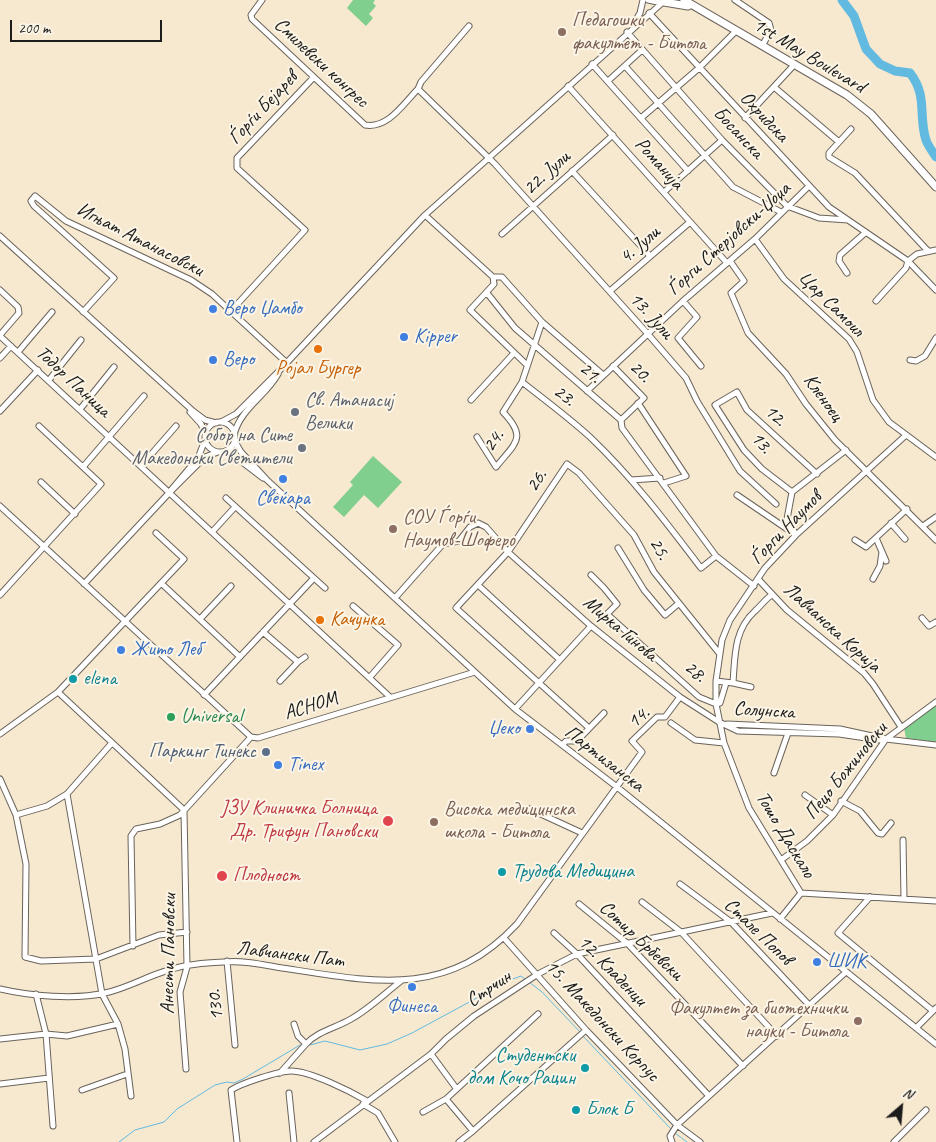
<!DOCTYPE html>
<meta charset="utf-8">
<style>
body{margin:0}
#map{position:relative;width:936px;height:1142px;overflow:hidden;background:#f7e8d0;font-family:Caveat,sans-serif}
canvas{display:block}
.north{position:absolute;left:876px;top:1082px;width:50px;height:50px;-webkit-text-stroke:4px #fcf5e5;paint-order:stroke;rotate:27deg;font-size:14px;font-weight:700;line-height:20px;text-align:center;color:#1c1c1c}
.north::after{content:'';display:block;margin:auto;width:18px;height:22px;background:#1c1c1c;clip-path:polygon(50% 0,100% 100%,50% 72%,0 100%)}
.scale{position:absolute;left:10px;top:20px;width:152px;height:22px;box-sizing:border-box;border:2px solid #1c1c1c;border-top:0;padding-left:6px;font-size:15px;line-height:18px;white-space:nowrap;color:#1c1c1c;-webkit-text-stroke:4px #fcf5e5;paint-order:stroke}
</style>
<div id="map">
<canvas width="936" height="1142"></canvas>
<div class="north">N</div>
<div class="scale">200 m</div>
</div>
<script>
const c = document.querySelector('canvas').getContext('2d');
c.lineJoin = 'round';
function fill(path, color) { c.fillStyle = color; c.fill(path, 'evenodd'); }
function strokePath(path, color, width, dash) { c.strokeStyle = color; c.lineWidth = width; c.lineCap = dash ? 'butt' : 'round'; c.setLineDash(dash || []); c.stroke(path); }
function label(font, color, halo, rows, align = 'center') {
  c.font = font + ' Caveat,sans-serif'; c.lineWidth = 4; c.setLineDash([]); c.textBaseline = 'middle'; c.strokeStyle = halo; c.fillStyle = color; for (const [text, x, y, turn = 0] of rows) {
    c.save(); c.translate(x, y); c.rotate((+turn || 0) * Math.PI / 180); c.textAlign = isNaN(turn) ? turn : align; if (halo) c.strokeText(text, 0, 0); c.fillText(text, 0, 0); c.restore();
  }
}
fill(new Path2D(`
 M353,0H375L373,3L376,6L369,14L373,18L366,26L347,8Z
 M373,456L402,482L378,508L364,495L344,517L333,507L353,485L350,482Z
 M936,704V742L906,738L904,728Z`), '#81cf8e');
strokePath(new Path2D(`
 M529,982L542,992L580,1032
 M582,1035L672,1130
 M310,1045L325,1041L360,1050L387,1044L412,1033L510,980L521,976L526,980
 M675,1133L687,1142
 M119,1142L135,1130L164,1122L177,1109L215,1085L227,1082L234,1083L243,1079L300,1045`), '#63bae0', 1);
strokePath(new Path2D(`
 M842,0L854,16L866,49L880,64L895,71L910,73C928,96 918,115 926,140C928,146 933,152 936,157`), '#63bae0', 9);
const minor = new Path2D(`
 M262,0L251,15L252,19L365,125C388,129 403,104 418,89L421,82L469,26
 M648,0L662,3
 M735,0L769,23L771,30L762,46
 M649,13L829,207L908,261L936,290
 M633,25L640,13L643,0
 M627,32L722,140L787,206L819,218L848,220
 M592,64L688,171
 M625,66L733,187L781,212
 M608,81L642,50
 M568,86L727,263
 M774,87L839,142
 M418,89L495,164L647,333L686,378L697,401L740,471L776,504
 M641,118L699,68L736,31
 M745,118L794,65
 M851,129L829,153V157L855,173L928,251
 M572,171L650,256
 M664,192L722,140
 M425,215L493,277L494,284L470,310L527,365
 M502,234L613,135
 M0,236L193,411L205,420L216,423
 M755,239L784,279L849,339L857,352L873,400L889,422L936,457
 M730,261L744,281L731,293L748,333L786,374L806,404L835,440L936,540
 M847,273L839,261L840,255L865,233
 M493,277H502L542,322L603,375
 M0,290L18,307L19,313L0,335
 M610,291L690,222
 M487,293L515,328L621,420L622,428L716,556L754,586
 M683,301L697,317L678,338L701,366
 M876,301L906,268L908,261L917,254L936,250
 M231,311L305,230L237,168V158L313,78
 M83,312L114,278L34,206L31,201L35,196L66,221L191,280L212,294L287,363
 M0,336L390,697
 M18,352L52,312
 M0,358L11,346
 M910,360L916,361L925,356L936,338
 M613,366L644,398L621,420
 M49,380L81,340
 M522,382C545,400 568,417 590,437C632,477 666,522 701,568L716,556
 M587,391L683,301L755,239L809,186
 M471,400L514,353
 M638,403L686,476L664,483
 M81,408L114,367
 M0,411L38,370
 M190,412L201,424L205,433
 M221,422L236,414L279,371L425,215L662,3
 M205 437a15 15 0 1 1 30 0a15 15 0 1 1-30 0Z
 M234,435C240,409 266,396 278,374
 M477,437L496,467C515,443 528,438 503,412L522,382L542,322
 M234,440L241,452L267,480L515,709L617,787L936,1044
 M225,452H229L263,478
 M141,466L176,426
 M83,467L144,396
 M631,480L660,478
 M41,482L75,514
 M171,490L198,458L205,440
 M792,492L762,469L744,450L715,405L737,392L747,410L817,474
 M737,495L793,533
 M226,498L325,588
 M0,506L251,737
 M891,523L905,539
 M923,526L936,517
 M213,531L235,507
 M796,535L787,519L792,492L846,450
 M876,538L886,561
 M855,540L866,547L907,509
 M618,548L644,590L665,615L678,604
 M591,575L604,588L617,604L607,614L699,697L716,704L720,703L726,683
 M758,579L787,610L864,673L873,684L901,727
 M873,579L880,566L882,552
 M161,583L240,657
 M84,584L169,493L205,457L218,452
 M478,585L560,660
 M0,595L101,484L39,426
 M395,598L443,544L459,541L470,527L478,523L486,527L508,552L591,626L680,697L719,722L738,731L839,734L880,740L886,739
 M353,606L398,645L370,677
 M922,618L929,626L936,622
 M200,619L231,586
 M263,632L298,662L280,681
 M298,662L305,657
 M716,681L733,683C735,655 734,630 755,611C762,605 765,599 772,595
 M733,683L751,687
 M58,692L184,810
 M204,695L314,578
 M515,709L591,626
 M671,723L695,740L724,743
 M727,724L840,729L886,739L936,745
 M589,728L456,608L508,552L567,464L579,473L634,535L654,572L719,653
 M0,734L58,692L184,559L156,533
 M251,737L258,738L475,672
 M562,745L566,741H577L604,713
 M774,773L788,733
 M0,779L16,815L26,864L25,957L41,961L96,959L159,935L187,932
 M67,794L102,994L118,1024L125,1049L131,1096
 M805,795L833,815
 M841,801L860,811L878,833L882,834L891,823
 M530,809L582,833
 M184,811L187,967L180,992L186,1069
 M16,815L47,806L67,794L111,744
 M903,840L904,899
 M781,860L807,841L833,815L886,739L936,702
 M680,884L731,922L810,1006
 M801,893L749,808L724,743L716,704V681L722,640L730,620L765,568L796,535L905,436
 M801,893L936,901
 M870,897L838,933L933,1011L936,1008
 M642,902L681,932L777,1036
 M579,904L628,944L743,1066
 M780,919L801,893
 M554,933L577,954L709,1096
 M504,938L586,1030L677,1125
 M133,946L131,836L136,829L160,824L180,815L251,737
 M227,961L235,1045
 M0,989C30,996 75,1000 105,993C128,988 147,976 169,970C186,964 207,963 225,962C246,960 268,966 289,969C378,983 449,997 517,924L642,752L632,741L657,717H665L680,697
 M36,994L46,1034L53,1126
 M294,1024L298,1036L306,1044C318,1031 336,1028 351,1019C369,1009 384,994 401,981
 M916,1028L933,1011
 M0,1039L46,1034L67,1036L118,1024
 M431,1054L456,1088
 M280,1073L306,1044
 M0,1084L49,1078
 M82,1090L127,1074
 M289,1093L294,1142
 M446,1099L473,1131
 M363,1104L378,1113L395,1142
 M423,1112L446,1099L538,1014
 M677,1125L700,1142
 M237,1142L231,1090C242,1083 279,1071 291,1071C310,1071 350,1091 367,1101
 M314,1142L431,1054L446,1039L474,1016L538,974L577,954L772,913
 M459,1142L473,1131L586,1030
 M672,1142L670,1136L677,1125L846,972
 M894,1142L926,1110`);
const major = new Path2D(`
 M684,0L847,95L871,114L936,187
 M664,2L688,6`);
strokePath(minor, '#69635b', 7);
strokePath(major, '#69635b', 9);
strokePath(minor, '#fff', 5);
strokePath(major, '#fff', 7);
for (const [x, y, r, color] of [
 [562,32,5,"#8d6e63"],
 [213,309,5,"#3f7fe0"],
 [404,337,5,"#3f7fe0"],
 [318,349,5,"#e8710a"],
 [213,360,5,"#3f7fe0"],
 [295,412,5,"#6b7280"],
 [302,448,5,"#6b7280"],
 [283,479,5,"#3f7fe0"],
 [393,529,5,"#8d6e63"],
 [320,620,5,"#e8710a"],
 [121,650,5,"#3f7fe0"],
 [73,679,5,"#0f9aa8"],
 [171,717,5,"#2e9e5b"],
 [530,729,5,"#3f7fe0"],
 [266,752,5,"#5c6f8a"],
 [278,765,5,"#3f7fe0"],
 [388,821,6,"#e0444e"],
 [434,822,5,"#8d6e63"],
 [502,872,5,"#0f9aa8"],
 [222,876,6,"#e0444e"],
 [817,962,5,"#3f7fe0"],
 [412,987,5,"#3f7fe0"],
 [858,1021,5,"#8d6e63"],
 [585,1068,5,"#0f9aa8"],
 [576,1110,5,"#0f9aa8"]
]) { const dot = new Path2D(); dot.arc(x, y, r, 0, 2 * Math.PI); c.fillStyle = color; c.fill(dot); strokePath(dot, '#fcf5e5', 2); }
label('20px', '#785e54', '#fcf5e5', [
 ["Педагошки",572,21],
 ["факултет - Битола",572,44],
 ["СОУ Ѓорѓи",403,518],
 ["Наумов-Шоферо",403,541],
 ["Висока медицинска",444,810],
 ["школа - Битола",444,833],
 ["Факултет за биотехнички",848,1009,"right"],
 ["науки - Битола",848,1032,"right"]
], 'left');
label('20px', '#1c1c1c', '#fcf5e5', [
 ["1st May Boulevard",809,56,31],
 ["Смилевски конгрес",321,63,43],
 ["Ѓорѓи Бејарев",263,108,-47],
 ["Охридска",764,117,47],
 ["Босанска",738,133,47],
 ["Романија",659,164,48],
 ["22. Јули",547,173,-42],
 ["Ѓорги Стерјовски-Џоџа",729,239,-42],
 ["Игњат Атанасовски",140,240,27],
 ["4. Јули",640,245,-41],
 ["Цар Самоил",831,304,45],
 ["13. Јули",651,316,48],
 ["20.",640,372,46],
 ["21.",590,373,41],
 ["Тодор Паница",73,382,43],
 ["23.",564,396,39],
 ["Кленоец",823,398,54],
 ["12.",775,416,43],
 ["24.",494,441,-54],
 ["13.",761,443,50],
 ["26.",537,481,-56],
 ["Ѓорги Наумов",786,528,-46],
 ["25.",659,549,61],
 ["Лавчанска Корија",832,628,42],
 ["Мирка Гинова",620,629,40],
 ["28.",695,672,41],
 ["АСНОМ",311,706,-17],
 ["Солунска",764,711,4],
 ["14.",639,718,-40],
 ["Партизанска",604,759,38],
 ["Пецо Божиновски",846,771,-51],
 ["Тошо Даскало",785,835,59],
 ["Стале Попов",758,932,44],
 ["Сотир Брбевски",641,941,43],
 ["Анести Пановски",169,954,-89],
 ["Лавчански Пат",290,955,7],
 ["12. Кладенци",612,971,46],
 ["Стрчин",489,989,-34],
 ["130.",216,1005,-96],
 ["15. Македонски Корпус",602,1021,47]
]);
label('20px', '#366cbe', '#fcf5e5', [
 ["Веро Џамбо",223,309],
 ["Kipper",414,337],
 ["Веро",223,360],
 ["Свеќара",283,499,"center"],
 ["Жито Леб",131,650],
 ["Џеко",520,729,"right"],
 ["Tinex",288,765],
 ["ШИК",827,962],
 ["Финеса",412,1007,"center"]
], 'left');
label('20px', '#c56008', '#fcf5e5', [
 ["Ројал Бургер",318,369],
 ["Качунка",330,620,"left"]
]);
label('20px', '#5b616d', '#fcf5e5', [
 ["Св. Атанасиј",305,401],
 ["Велики",305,424],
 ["Собор на Сите",292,436,"right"],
 ["Македонски Светители",292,459,"right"]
], 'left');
label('20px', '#0d838f', '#fcf5e5', [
 ["elena",83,679],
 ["Трудова Медицина",512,872],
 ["Студентски",575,1056,"right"],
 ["дом Кочо Рацин",575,1079,"right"],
 ["Блок Б",586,1110]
], 'left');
label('20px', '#27864d', '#fcf5e5', [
 ["Universal",181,717]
], 'left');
label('20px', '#4e5e75', '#fcf5e5', [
 ["Паркинг Тинекс",256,752]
], 'right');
label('20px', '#be3a42', '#fcf5e5', [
 ["ЈЗУ Клиничка Болница",377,809],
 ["Др. Трифун Пановски",377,832],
 ["Плодност",233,876,"left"]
], 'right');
</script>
